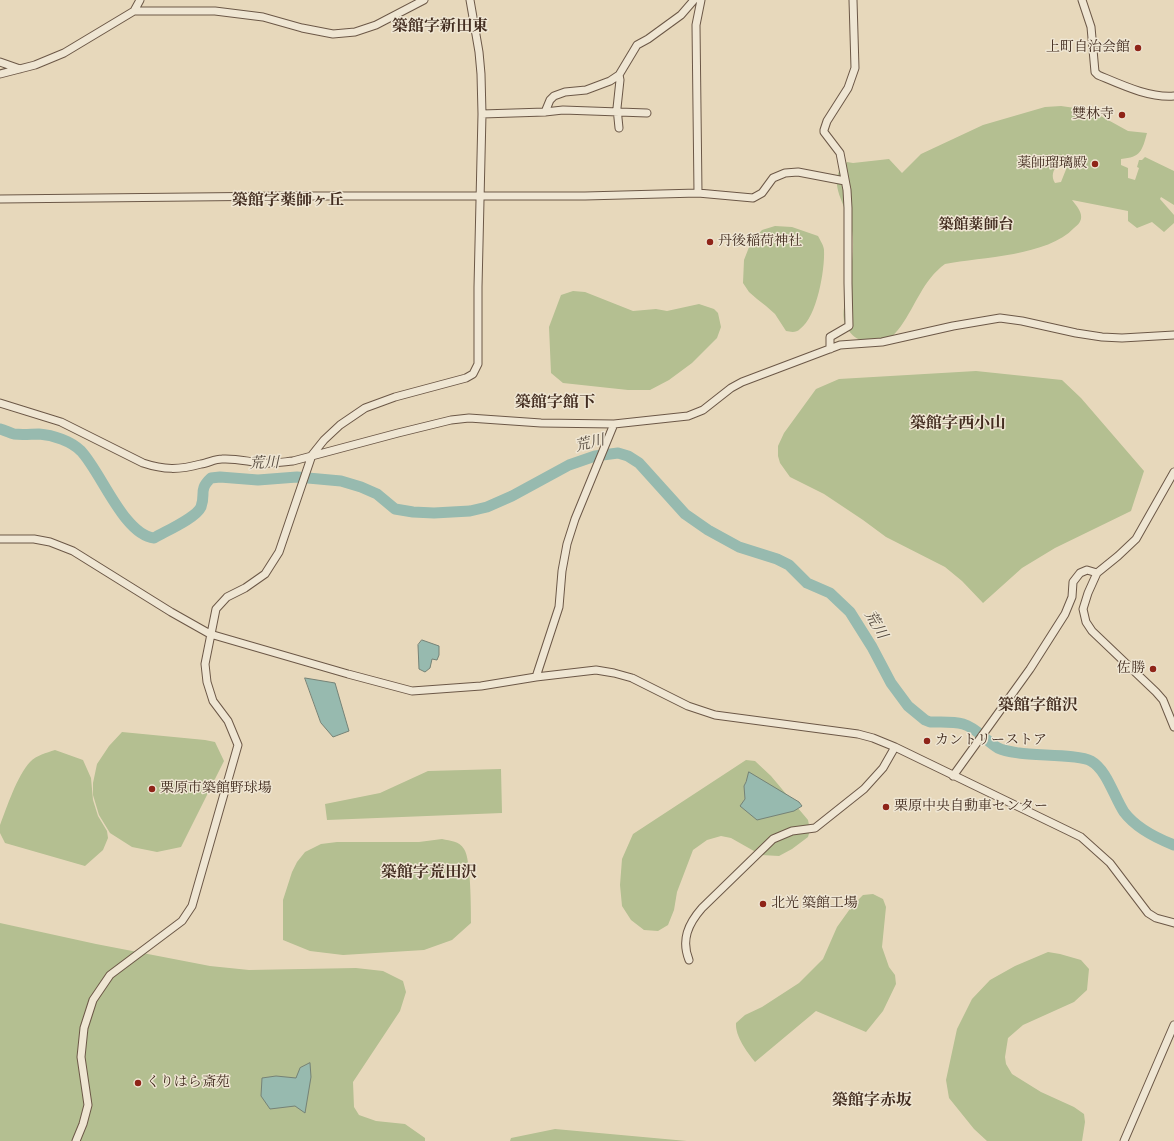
<!DOCTYPE html>
<meta charset="utf-8">
<style>
body{margin:0}
canvas{display:block;background:#e7d8bb}
</style>
<canvas width="1174" height="1141"></canvas>
<script>
const c = document.querySelector('canvas').getContext('2d');
c.lineJoin = 'round';
function fill(path, color) { c.fillStyle = color; c.fill(path, 'evenodd'); }
function strokePath(path, color, width, dash) { c.strokeStyle = color; c.lineWidth = width; c.lineCap = dash ? 'butt' : 'round'; c.setLineDash(dash || []); c.stroke(path); }
function label(font, color, halo, rows, align = 'center') {
  c.font = font + ' "Libre Bodoni","Noto Serif JP",serif'; c.lineWidth = 3; c.setLineDash([]); c.textBaseline = 'middle'; c.strokeStyle = halo; c.fillStyle = color; for (const [text, x, y, turn = 0] of rows) {
    c.save(); c.translate(x, y); c.rotate((+turn || 0) * Math.PI / 180); c.textAlign = isNaN(turn) ? turn : align; if (halo) c.strokeText(text, 0, 0); c.fillText(text, 0, 0); c.restore();
  }
}
fill(new Path2D(`
 M1061,106L1082,109L1099,115L1128,131L1147,133C1142,151 1141,157 1121,159V165L1128,168V178L1135,180L1139,168L1137,167L1139,160H1142L1145,157L1174,171V205L1161,197L1160,199L1174,215V223L1164,232L1152,222L1137,228L1128,221V211L1072,200C1075,204 1080,209 1081,215C1082,221 1078,225 1074,228C1048,256 982,257 945,264C923,280 916,305 901,326C897,332 891,337 886,342C868,342 854,344 845,324C841,312 846,300 848,288C851,269 855,249 852,230C850,213 832,191 838,174C839,170 844,166 847,162L853,163L889,159L902,173L921,154L983,125L1045,107ZM1075,155L1069,162L1061,182L1055,183C1047,170 1063,157 1075,155Z
 M775,226L792,227L818,236C820,240 824,246 824,250C825,270 817,317 800,329C796,333 791,332 786,331L775,314L766,306L757,299L749,292L743,283L744,260L751,242L762,230Z
 M573,291L585,292L633,311L656,309L667,311L699,304L714,309L718,313L721,327L717,338L692,363L669,380L650,390H628L563,383L551,373L549,327L561,295Z
 M976,371L1062,380L1081,398L1144,471L1131,511L1055,548L1022,568L983,603L962,581L945,567L886,537L863,520L824,494L790,477L780,463L778,456V446L784,433L816,389L839,379Z
 M122,732L205,740L215,742L224,761L181,847L157,852L132,847L110,833L99,815L93,795V783L97,764L109,746Z
 M55,750L83,760L91,778L93,800L98,816L107,831L108,838L103,850L85,866L5,843L0,833V825C7,807 17,776 30,762C37,755 46,753 55,750Z
 M746,760L755,761L771,776L808,820L810,830L808,837L792,849L779,856L761,855L731,838L721,836L707,840L693,850L677,892L674,910L668,925L658,931L644,930L631,920L622,906L620,885L622,859L633,834Z
 M501,769L502,813L327,820L325,804L380,793L428,771Z
 M442,839C451,841 459,841 464,849C471,858 471,910 471,923L452,940L424,950L343,955L310,951L283,940V900L292,872L297,862L305,852L321,844L337,842H419Z
 M863,895L873,894L883,899L886,907L882,947L889,967L895,975L896,984L883,1011L866,1032L816,1011L755,1062C747,1052 735,1036 736,1023L745,1015L762,1007L799,983L823,959L837,927L852,906Z
 M0,923L96,944L210,966L249,970L356,968L383,971L403,981L406,992L400,1011L353,1082L354,1107L359,1115L376,1121L405,1124L425,1138V1141H0Z
 M1048,952L1060,954L1081,960L1089,969L1087,990L1074,1002L1023,1025L1008,1038L1005,1057L1006,1064L1012,1074L1041,1092L1074,1107L1084,1114L1085,1122L1082,1141H987L974,1129L949,1098L946,1080L957,1029L972,999L990,980L1015,966Z
 M555,1129L687,1141H510L511,1138Z`), '#b4bf91');
const water = new Path2D(`
 M422,640L439,646V655L437,660L432,659L430,668L425,672L419,669L418,645Z
 M305,678L335,683L349,731L333,737L321,723Z
 M749,772L799,802L802,806L794,811L757,820L740,806L745,799L744,786L746,782Z
 M310,1063L311,1077L305,1113L295,1106L270,1109L261,1096L262,1078L276,1076L296,1078L300,1068Z`);
fill(water, '#97baaf');
strokePath(water, '#758276', 1);
strokePath(new Path2D(`
 M0,429C5,430 10,433 14,434C23,435 31,434 39,434C53,435 71,441 81,451C101,472 124,535 154,538C166,531 196,518 201,507C206,494 198,490 211,478L220,477L258,480L297,477L341,481L361,487L377,494L395,509L413,512L434,513L470,511L487,507L512,496L569,465L595,456L618,453L628,456L639,463L685,514L708,530L739,547L777,559L789,565L807,583L830,593L850,612L872,647L891,683L908,706L925,720L930,722C940,722 953,721 963,724C977,728 986,741 998,748C1004,751 1012,752 1019,753C1036,756 1079,754 1091,761C1107,770 1114,797 1124,812C1136,828 1156,838 1174,845`), '#97baaf', 11);
const minor = new Path2D(`
 M1082,0L1091,27L1095,72L1098,75C1122,85 1149,98 1174,96
 M134,11L140,0
 M0,62L20,69
 M0,74L35,65L64,53L134,11H215L263,17L302,28L333,34L355,32L376,25L424,0
 M545,112L550,100L554,96L565,92L586,90L610,81L619,75L637,45L648,39L681,15L694,0
 M482,114L545,112L563,110L647,113
 M619,128L617,108L620,80L619,75
 M698,193L696,25L701,0
 M0,199L287,196H585L698,193L753,198L762,193L773,178L785,173L798,172L845,181
 M830,349V337L849,326L848,283V208L847,190L840,153L824,132V130L827,121L848,88L855,68L853,0
 M0,403L61,422L143,463C164,470 179,470 201,464C208,463 215,459 222,459C236,458 249,462 262,463C273,464 283,462 293,461L398,433L451,420L469,418L541,423L614,424L688,416L703,410L731,388L742,382L840,345L882,342L953,326L1000,318L1022,321L1076,333L1102,337L1122,338L1174,335
 M1174,472L1136,539L1118,556L1097,573L1088,593L1083,609L1086,622L1092,631L1156,692L1163,700L1174,727
 M0,539H34L50,542L73,551L171,612L210,634L348,674L412,691L481,686L536,677L596,670L614,673L632,678L688,706L715,715L858,734L873,738L895,747L1081,837L1110,863L1148,913L1156,918L1174,923
 M536,677L559,607L562,571L567,544L575,519L614,424
 M953,776L1030,669L1065,614L1072,597L1073,582L1080,573L1087,570L1097,573
 M689,960C681,940 688,924 702,908L773,839L792,831L815,828L864,789L883,768L895,747
 M76,1141L83,1124L88,1105L81,1057L84,1028L93,1000L110,975L182,921L192,906L238,745L228,721L213,701L207,682L205,664L216,609L227,597L245,588L265,574L279,552L312,455L324,440L340,425L365,408L395,397L466,378L473,374L478,364V287L482,114L481,74L479,52L470,0
 M1124,1141L1174,1025`);
strokePath(minor, '#6c5847', 9);
strokePath(minor, '#efe6d3', 7);
for (const [x, y, r, color] of [
 [1138,48,4,"#8f2418"],
 [1122,115,4,"#8f2418"],
 [1095,164,4,"#8f2418"],
 [710,242,4,"#8f2418"],
 [1153,669,4,"#8f2418"],
 [927,741,4,"#8f2418"],
 [152,789,4,"#8f2418"],
 [886,807,4,"#8f2418"],
 [763,904,4,"#8f2418"],
 [138,1083,4,"#8f2418"]
]) { const dot = new Path2D(); dot.arc(x, y, r, 0, 2 * Math.PI); c.fillStyle = color; c.fill(dot); strokePath(dot, '#efe6d3', 1.5); }
label('14px', '#432d20', '#efe6d3', [
 ["上町自治会館",1130,48,"right"],
 ["雙林寺",1114,115,"right"],
 ["薬師瑠璃殿",1087,164,"right"],
 ["丹後稲荷神社",718,242],
 ["佐勝",1145,669,"right"],
 ["カントリーストア",935,741],
 ["栗原市築館野球場",160,789],
 ["栗原中央自動車センター",894,807],
 ["北光 築館工場",771,904],
 ["くりはら斎苑",146,1083]
], 'left');
label('bold 15px', '#432d20', '#efe6d3', [
 ["築館薬師台",976,225]
]);
label('italic 15px', '#54493d', '#efe6d3', [
 ["荒川",590,444,-14],
 ["荒川",264,464,-2],
 ["荒川",875,625,60]
]);
label('bold 16px', '#432d20', '#efe6d3', [
 ["築館字新田東",440,27],
 ["築館字薬師ヶ丘",288,201],
 ["築館字館下",555,403],
 ["築館字西小山",958,424],
 ["築館字館沢",1038,706],
 ["築館字荒田沢",429,873],
 ["築館字赤坂",872,1101]
]);
</script>
